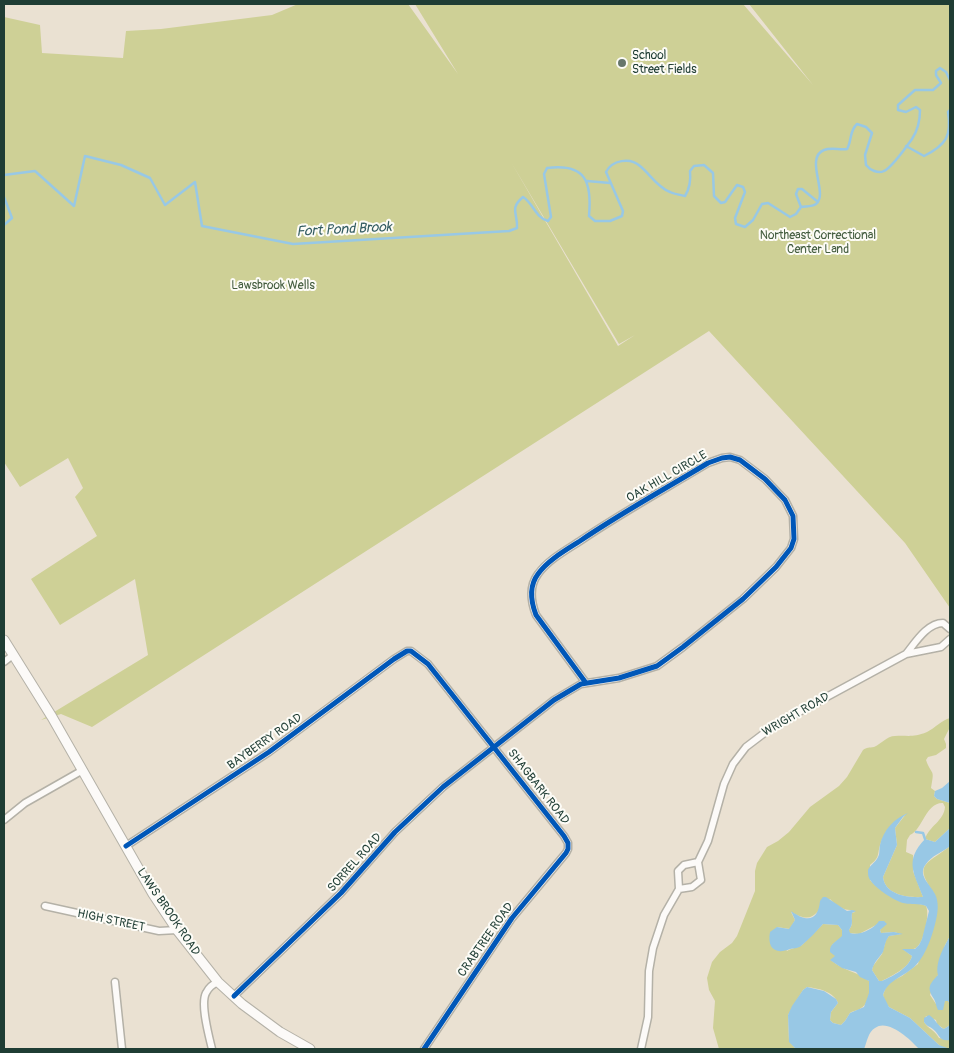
<!DOCTYPE html>
<style>
body{margin:0}
#map{position:relative;width:954px;height:1053px;overflow:hidden;background:#eae1d2;font-family:Pangolin,sans-serif}
canvas{display:block}
.frame{position:absolute;inset:0;border:5px solid #1f3d34;pointer-events:none}
</style>
<div id="map">
<canvas width="954" height="1053"></canvas>
<div class="frame"></div>
</div>
<script>
const c = document.querySelector('canvas').getContext('2d');
c.lineJoin = 'round';
function fill(path, color) { c.fillStyle = color; c.fill(path, 'evenodd'); }
function strokePath(path, color, width, dash) { c.strokeStyle = color; c.lineWidth = width; c.lineCap = dash ? 'butt' : 'round'; c.setLineDash(dash || []); c.stroke(path); }
function label(font, color, halo, rows, align = 'center') {
  c.font = font + ' Pangolin,sans-serif'; c.lineWidth = 4; c.setLineDash([]); c.textBaseline = 'middle'; c.strokeStyle = halo; c.fillStyle = color; for (const [text, x, y, turn = 0] of rows) {
    c.save(); c.translate(x, y); c.rotate((+turn || 0) * Math.PI / 180); c.textAlign = isNaN(turn) ? turn : align; if (halo) c.strokeText(text, 0, 0); c.fillText(text, 0, 0); c.restore();
  }
}
fill(new Path2D(`
 M298,4H408L458,74L415,4H743L813,85L749,4H950V608L905,543L709,331L92,727L61,714L41,720L148,655L135,579L60,625L31,579L97,536L75,497L83,488L68,458L20,487L4,462V17L40,25L42,53L123,58L126,31L161,29L272,15ZM511,162L619,344L635,335L618,346Z
 M950,718V727L944,739L946,744V748L936,755L928,757L926,760C932,777 935,767 931,788L935,791L934,796L937,799L950,803V828L935,842L925,839C929,826 944,821 945,807L943,803C926,802 923,829 910,835L907,840L906,852L913,855V871L923,897C908,898 885,895 883,877L897,845L895,828L906,814C893,822 885,830 880,845C877,856 880,857 870,865V880C880,892 898,900 914,903C918,904 922,904 926,906C930,914 924,943 916,948C912,950 907,950 904,950L912,956C909,968 893,975 882,981H879L872,970L873,966L882,954L886,940L889,936L901,934L894,932L881,933L880,930L882,927L878,924L859,934L849,933V930C854,923 851,920 852,913L855,912L852,910C844,911 835,905 830,899C814,913 814,925 791,912L795,920L790,929L777,927L787,951C791,948 798,948 802,945C809,938 816,931 823,924L838,925L842,930V937L832,945L836,956L831,960C842,970 858,972 869,981C871,989 869,1004 861,1008C858,1011 854,1010 850,1013L845,1021L841,1025L833,1023L830,1020L831,1012L838,1003C834,992 818,988 807,987L803,990L788,1015L789,1041L796,1049H719L713,1028L715,1001L709,990L707,978L712,962L720,952L732,943L737,936L755,891V871L757,863L767,847L778,841L789,832L810,807L839,786L847,777L863,750C867,747 869,748 874,747C881,744 887,736 895,736C908,735 912,738 927,732C935,728 942,720 950,718Z
 M950,846V936L945,945L938,975L930,995L936,1004H943L945,1001H948L950,1004V1025L944,1029L937,1024L936,1020L926,1016L924,1022C929,1030 933,1028 939,1038L950,1040V1048L946,1049L939,1045L910,1018L889,1007L885,1002L883,995L886,987L892,981L902,976L918,964L935,895C913,863 925,866 950,846Z`), '#ced096');
fill(new Path2D(`
 M950,781V803L937,799L934,796L935,791L942,788Z
 M908,813L903,817L895,828L897,845L883,877C885,895 908,898 923,897C914,873 904,861 925,839L935,842L950,828V846C943,852 931,856 926,864C917,875 930,884 935,894C939,902 938,912 936,920C933,934 926,955 916,965C905,977 888,979 883,995L889,1007L910,1018L939,1045L950,1049H919C911,1040 888,1018 875,1028C868,1032 867,1042 864,1049H796L789,1042L788,1015L792,1006L803,990L807,987L824,991L836,999L838,1003L831,1012L830,1020L833,1023L841,1025L845,1021L850,1013L864,1007L869,993V981L860,977L856,972L842,968L830,960L835,956L830,952C829,944 837,941 842,936V930L838,925L823,924C816,932 809,939 801,946C797,949 793,948 790,949C775,955 767,948 770,932L777,927L789,929L795,920L791,911C806,922 818,922 820,901L823,897H826L847,911L852,910L856,911L852,913C851,920 854,923 849,930L850,933C859,936 874,929 879,921H884L887,924L880,930L881,933L894,932L903,934L889,936C885,941 885,946 883,952C879,958 874,962 872,970L879,981H882C893,976 909,968 912,956L902,949H915L919,945L922,939L929,911L926,906C918,903 911,905 903,903C895,901 875,888 871,881C868,878 868,874 868,870C870,865 876,862 878,857C880,854 879,849 880,845C883,830 895,818 908,813Z
 M950,936L949,962L950,1004L948,1001H945L943,1010H938C936,1006 936,1003 934,999C926,987 930,984 938,975C935,962 944,947 950,936Z
 M929,1015C936,1019 937,1026 944,1029L950,1025V1040C939,1042 940,1035 934,1030C930,1026 927,1027 924,1022V1018Z`), '#98c8e5');
strokePath(new Path2D(`
 M906,146L924,156C946,145 952,136 948,112L950,110
 M4,175L35,171L74,206L85,156L121,165L150,178L165,205L195,182L202,226L293,244L509,231L517,228C518,213 509,209 523,197C533,203 536,218 548,221L551,217L544,174L547,168C586,163 592,182 589,216L595,221H610L622,216L623,211L606,172C612,160 630,157 640,166C650,174 657,187 670,192C674,194 680,195 685,196C690,188 691,181 690,171L694,166L704,165L713,173L714,196L721,203L725,202L737,185L743,187L745,192L735,218L736,224L745,227L753,220L762,204L768,203L790,217L796,214L801,207C805,206 812,207 816,204C829,194 804,158 824,150C831,147 839,150 847,149C852,141 849,131 857,124L866,127L872,133L865,155L866,165C870,170 878,174 884,171C891,168 907,146 912,139C918,130 920,120 920,110L916,107L906,112L898,110V105L915,90H933L941,83L936,75V71L940,68L946,72L950,80
 M587,181L610,183
 M4,197L12,218L4,225
 M801,207L796,194L798,189H802L818,202
 M916,832L923,833L925,839`), '#98c8e5', 2.5);
const street = new Path2D(`
 M906,654C915,643 927,623 943,623L950,629
 M4,662L13,655
 M4,820L25,803L83,770
 M126,846L269,752L394,659L407,651H411L428,664L564,836L568,843V849L566,853L512,918L424,1049
 M679,889L692,887L701,880L698,862L708,841L724,784L733,764L746,747L775,725L906,654L941,647L950,639
 M45,906L159,931L177,930
 M115,982L122,1049
 M234,996L341,893L395,832L443,787L554,700L581,684L619,678L657,666L683,647L743,599L776,567L791,548L794,539L793,516L785,500L765,479L740,460L730,457L722,458L708,463C665,489 621,513 580,541C566,550 548,560 538,574C529,586 531,602 536,615L586,683
 M212,1049C209,1036 200,1004 206,993C209,987 212,985 218,982
 M641,1049L648,1017L649,971L653,948L664,915L679,889L678,871L684,865L698,862`);
const secondary = new Path2D(`
 M4,640L52,717L153,894L177,930L218,982L242,1004L280,1032L310,1049`);
strokePath(street, '#b4b1a7', 9);
strokePath(secondary, '#b4b1a7', 11);
strokePath(street, '#fcfaf8', 6);
strokePath(secondary, '#fcfaf8', 9);
strokePath(new Path2D(`
 M126,846L269,752L394,659L407,651H411L428,664L564,836L568,843V849L566,853L512,918L424,1049
 M234,996L341,893L395,832L443,787L554,700L581,684L619,678L657,666L683,647L743,599L776,567L791,548L794,539L793,516L785,500L765,479L740,460L730,457L722,458L708,463C665,489 621,513 580,541C566,550 548,560 538,574C529,586 531,602 536,615L586,683`), '#0057b8', 5);
for (const [x, y, r, color] of [
 [622,63,5,"#66766b"]
]) { const dot = new Path2D(); dot.arc(x, y, r, 0, 2 * Math.PI); c.fillStyle = color; c.fill(dot); strokePath(dot, '#fdfcf7', 2); }
label('12px', '#1f3d34', '#fdfcf7', [
 ["School",632,56],
 ["Street Fields",632,70]
], 'left');
label('12px', '#455e40', '#fdfcf7', [
 ["Northeast Correctional",818,236],
 ["Center Land",818,250],
 ["Lawsbrook Wells",273,286]
]);
label('12px', '#1f3d34', '#fdfcf7', [
 ["OAK HILL CIRCLE",667,477,-30],
 ["WRIGHT ROAD",796,715,-30],
 ["BAYBERRY ROAD",265,742,-35],
 ["SHAGBARK ROAD",538,787,52],
 ["SORREL ROAD",355,863,-48],
 ["LAWS BROOK ROAD",168,912,56],
 ["HIGH STREET",111,921,12],
 ["CRABTREE ROAD",486,940,-55]
]);
label('italic 14px', '#345d62', '#fdfcf7', [
 ["Fort Pond Brook",344,230,-3]
]);
</script>
